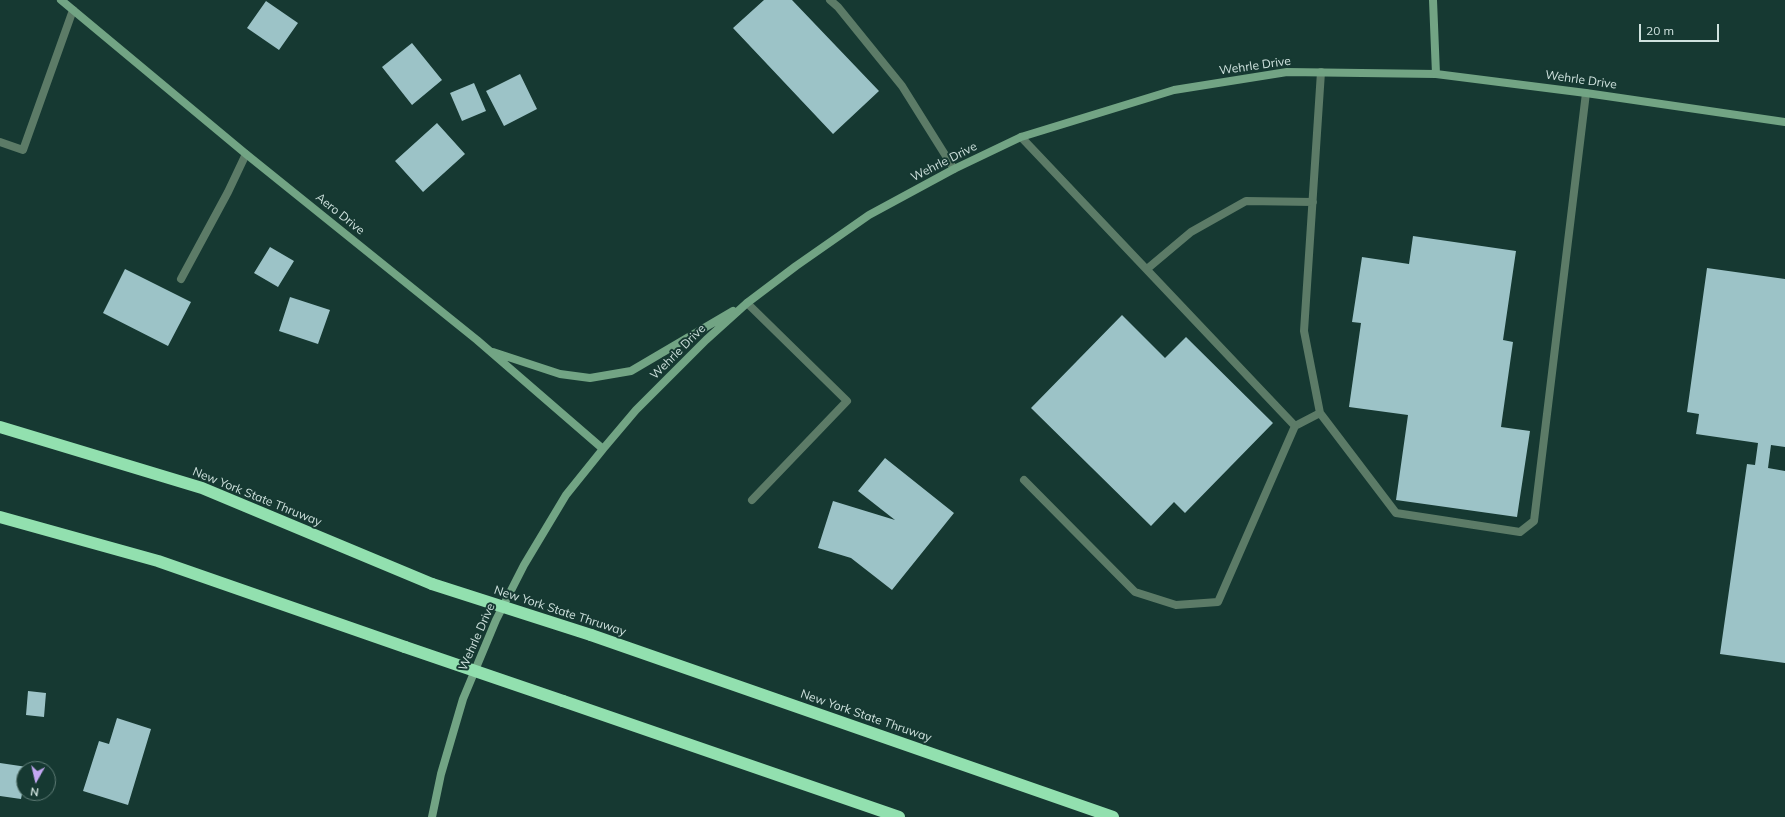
<!DOCTYPE html>
<style>
body{margin:0}
#map{position:relative;width:1785px;height:817px;overflow:hidden;background:#163932;font-family:Mulish,sans-serif}
canvas{display:block}
.north{position:absolute;left:16px;top:761px;width:40px;height:40px;box-sizing:border-box;background:#163932;border:1px solid #607d77;border-radius:50%;rotate:188deg;font-size:11px;font-weight:700;line-height:16px;text-align:center;color:#cfe2de}
.north::after{content:'';display:block;margin:auto;width:14px;height:18px;background:#c3a7f2;clip-path:polygon(50% 0,100% 100%,50% 72%,0 100%)}
.scale{position:absolute;left:1639px;top:24px;width:80px;height:18px;box-sizing:border-box;border:2px solid #cfe2de;border-top:0;padding-left:5px;font-size:12px;line-height:14px;white-space:nowrap;color:#cfe2de;-webkit-text-stroke:3px #163932;paint-order:stroke}
</style>
<div id="map">
<canvas width="1785" height="817"></canvas>
<div class="north">N</div>
<div class="scale">20 m</div>
</div>
<script>
const c = document.querySelector('canvas').getContext('2d');
c.lineJoin = 'round';
function fill(path, color) { c.fillStyle = color; c.fill(path, 'evenodd'); }
function strokePath(path, color, width, dash) { c.strokeStyle = color; c.lineWidth = width; c.lineCap = dash ? 'butt' : 'round'; c.setLineDash(dash || []); c.stroke(path); }
function label(font, color, halo, rows, align = 'center') {
  c.font = font + ' Mulish,sans-serif'; c.lineWidth = 4; c.setLineDash([]); c.textBaseline = 'middle'; c.strokeStyle = halo; c.fillStyle = color; for (const [text, x, y, turn = 0] of rows) {
    c.save(); c.translate(x, y); c.rotate((+turn || 0) * Math.PI / 180); c.textAlign = isNaN(turn) ? turn : align; if (halo) c.strokeText(text, 0, 0); c.fillText(text, 0, 0); c.restore();
  }
}
fill(new Path2D(`
 M764,0H792L879,91L833,134L733,28Z
 M266,1L298,23L279,50L247,28Z
 M412,43L442,80L412,105L382,67Z
 M520,74L537,109L504,126L486,91Z
 M474,83L486,111L462,121L450,93Z
 M437,123L465,154L423,192L395,161Z
 M1413,236L1516,251L1503,340L1513,342L1501,427L1530,431L1517,517L1396,500L1408,415L1349,407L1361,323L1352,322L1362,257L1409,264Z
 M270,247L294,261L278,287L254,273Z
 M1707,268L1785,279V447L1771,445L1768,468L1785,471V663L1720,654L1747,464L1755,465L1758,443L1696,434L1699,414L1687,412Z
 M125,269L191,302L168,346L103,313Z
 M290,297L330,310L318,344L279,331Z
 M1122,315L1165,358L1186,337L1273,423L1185,513L1174,502L1151,526L1031,408Z
 M885,458L954,513L892,590L851,558L818,548L833,501L895,520L858,491Z
 M28,691L46,693L44,717L26,715Z
 M117,718L151,729L128,805L83,791L99,741L109,744Z
 M0,763L27,767V769H24V784L21,799L0,796Z`), '#9cc3c7');
strokePath(new Path2D(`
 M830,0L838,7L902,86L954,169
 M1321,72L1304,331L1320,413L1396,513L1520,532L1534,521L1586,93
 M1021,137L1295,426L1218,602L1176,605L1135,592L1024,480
 M0,142L23,150L73,10
 M1147,269L1191,232L1246,201L1313,202
 M181,279L228,192L246,154
 M747,303L847,401L752,500
 M1295,426L1320,413`), '#5c7b67', 8);
strokePath(new Path2D(`
 M61,0L246,154L477,340L603,449
 M1433,0L1436,74
 M493,352L560,374L590,378L631,371L733,311
 M432,817L441,774L463,699L496,620L524,565L566,495L603,449L636,410L706,340L747,303L796,266L869,215L954,169L1021,137L1174,90L1287,72L1436,74L1586,93L1785,122`), '#72a484', 8);
strokePath(new Path2D(`
 M0,427L202,488L432,584
 M0,517L158,561L405,647
 M591,635L1113,817
 M563,701L899,817`), '#92e0af', 12);
strokePath(new Path2D(`
 M432,584L591,635
 M405,647L563,701`), '#92e0af', 12);
label('12px', '#cfe2de', '#163932', [
 ["Wehrle Drive",1255,66,-8],
 ["Wehrle Drive",1581,80,8],
 ["Wehrle Drive",944,162,-27],
 ["Aero Drive",340,214,39],
 ["Wehrle Drive",678,352,-45],
 ["New York State Thruway",257,497,22],
 ["New York State Thruway",560,611,18],
 ["Wehrle Drive",477,637,-66],
 ["New York State Thruway",866,716,19]
]);
</script>
